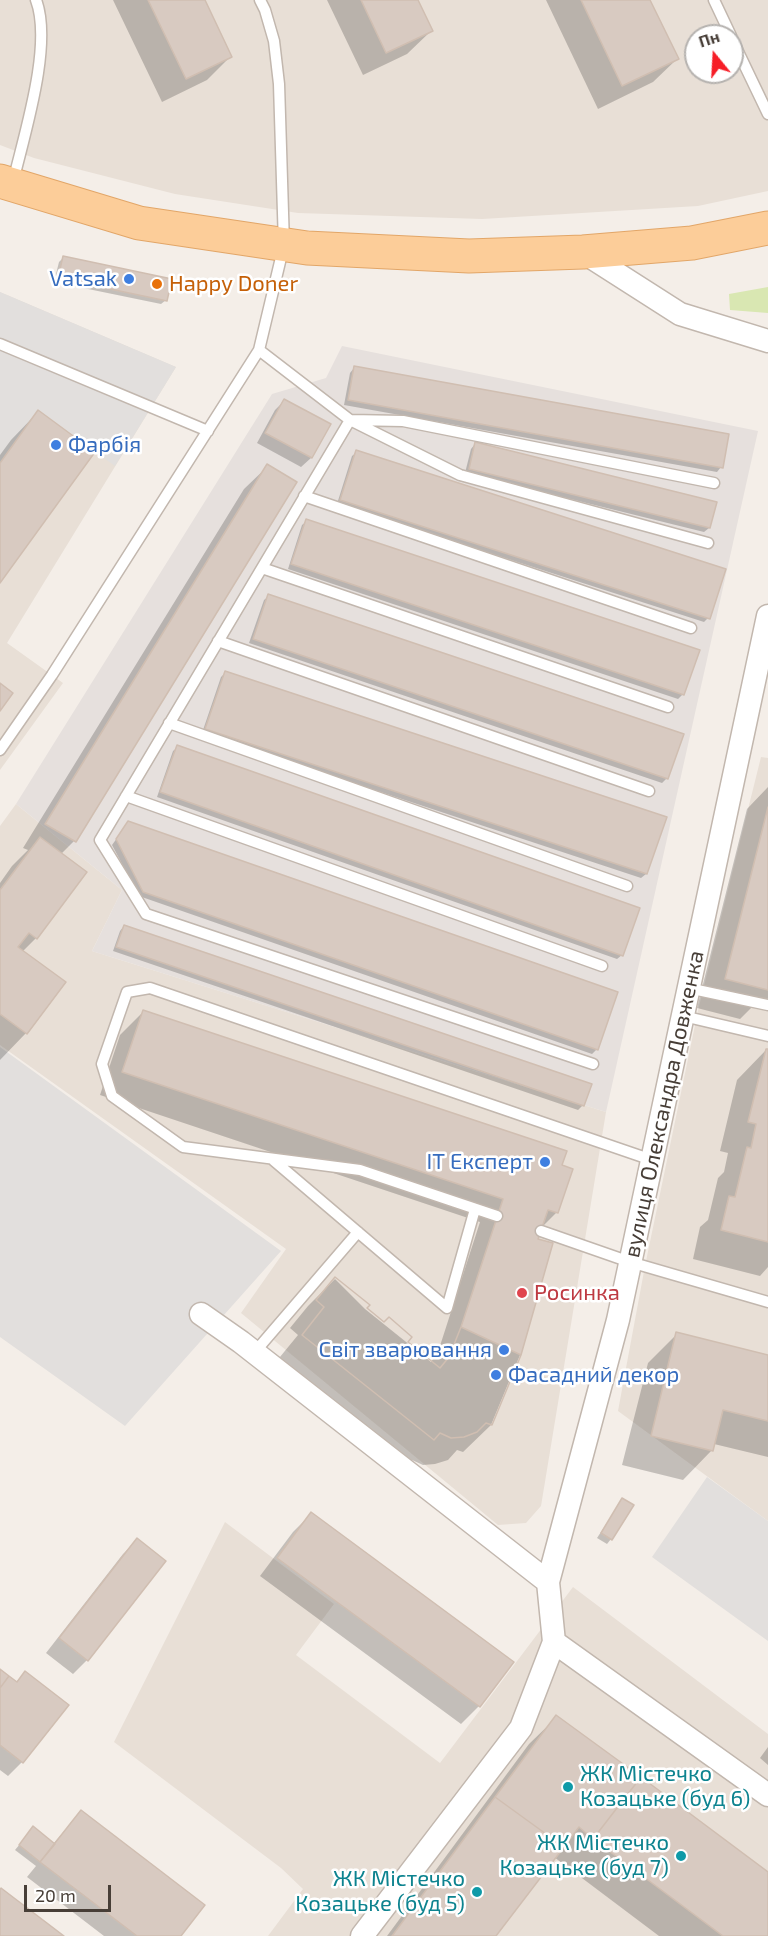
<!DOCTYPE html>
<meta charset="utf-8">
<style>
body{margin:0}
#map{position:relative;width:768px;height:1936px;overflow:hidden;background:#f4eee8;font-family:"Exo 2",sans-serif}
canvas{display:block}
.north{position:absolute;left:684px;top:24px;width:60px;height:60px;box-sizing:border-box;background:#fff;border:2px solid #b5b2af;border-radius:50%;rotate:342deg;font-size:16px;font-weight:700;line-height:24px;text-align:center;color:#473e37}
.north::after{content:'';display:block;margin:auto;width:21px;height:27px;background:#f61e27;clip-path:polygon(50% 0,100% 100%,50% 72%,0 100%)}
.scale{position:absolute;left:24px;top:1885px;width:87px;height:27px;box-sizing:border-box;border:3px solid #473e37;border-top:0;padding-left:8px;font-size:18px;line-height:21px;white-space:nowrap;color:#473e37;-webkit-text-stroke:4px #fff;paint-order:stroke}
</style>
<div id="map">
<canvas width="768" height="1936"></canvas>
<div class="north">Пн</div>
<div class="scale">20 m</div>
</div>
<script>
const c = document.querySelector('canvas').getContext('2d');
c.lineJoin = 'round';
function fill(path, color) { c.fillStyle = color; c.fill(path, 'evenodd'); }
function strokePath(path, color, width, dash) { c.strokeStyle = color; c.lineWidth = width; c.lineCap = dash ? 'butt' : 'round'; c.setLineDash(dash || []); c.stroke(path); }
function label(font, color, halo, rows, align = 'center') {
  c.font = font + ' "Exo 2",sans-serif'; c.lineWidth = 5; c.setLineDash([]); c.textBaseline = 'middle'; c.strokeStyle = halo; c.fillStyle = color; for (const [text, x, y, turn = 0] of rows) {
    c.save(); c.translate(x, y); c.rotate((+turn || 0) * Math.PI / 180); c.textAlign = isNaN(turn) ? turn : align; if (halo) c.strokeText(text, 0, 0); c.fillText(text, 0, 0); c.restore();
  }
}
fill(new Path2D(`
 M0,0H768V191L698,206L482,219L298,213L175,194L34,158L0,145ZM696,36H732V72H696Z
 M0,292L176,367L7,643L63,683L0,770Z
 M761,757L768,758V1521L618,1411L645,1266L699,1006Z
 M16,804L122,890L92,951L606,1112L541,1506L526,1523L498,1525L241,1313L286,1249L0,1045V826Z
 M225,1522L334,1604L296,1655L440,1763L573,1587L768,1734V1936H268L303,1889L281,1868L114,1742Z`), '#e8dfd6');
fill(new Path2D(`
 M342,346L758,431L606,1112L92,951L122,890L16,804L272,394L326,378Z`), '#e6e0dd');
fill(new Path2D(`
 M768,287V313L730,310L729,294Z`), '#d9e7b2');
fill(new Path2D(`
 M0,292L176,367L115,466L38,411L0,463Z
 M0,1047L281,1251L125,1426L0,1337Z
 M707,1477L768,1521V1641L652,1557Z`), '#e2dfdd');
fill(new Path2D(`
 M113,0H203L230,57L207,80L162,102Z
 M327,0H416L431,31L407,54L363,75Z
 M546,0H649L677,59L653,82L598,109Z
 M63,258L166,300L161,304L54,282L59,262Z
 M354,368L721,467L717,472L344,405L350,373Z
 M285,400L329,425L311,458L301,467L257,443L275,410Z
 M38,412L0,580V455L11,440Z
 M475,444L709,528L704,532L465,473L471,449Z
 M357,452L708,618L704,622L337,504L352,456Z
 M268,466L295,482L74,841L61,854L85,872L36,938L22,952L64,983L26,1033L0,1060V883L12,866L28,850L23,848L244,489Z
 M307,521L683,694L678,699L288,569L302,525Z
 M269,596L667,778L662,783L249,643L264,600Z
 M226,672L665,817L646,874L641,878L202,733L221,677Z
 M178,747L622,955L617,959L157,797L173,751Z
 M768,787V998L761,1006L755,1004L740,1019L697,1008L747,809Z
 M128,823L597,1049L592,1054L139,896L112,845Z
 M124,926L583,1105L578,1110L113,951L120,931Z
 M143,1012L560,1166L557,1212L540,1229L536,1240L520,1355L491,1425L463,1452L457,1450L448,1460L435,1464L423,1465L412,1460L405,1467L275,1363L298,1335L290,1328L308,1306L335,1279L365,1309L431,1362L438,1352L480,1222L100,1095L120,1035Z
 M766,1050L768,1051V1267L760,1276L693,1259L700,1227L708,1220L718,1178L724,1172L728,1153L720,1151L737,1080Z
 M677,1334L768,1356V1457L714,1444L712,1450L683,1480L622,1465L648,1363Z
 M622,1500L611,1539L607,1544L597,1538Z
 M311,1514L512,1662L479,1706L461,1724L260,1576L293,1532Z
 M137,1540L87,1660L73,1674L46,1653L123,1554Z
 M0,1671L15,1683L25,1673L22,1762L8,1776L0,1770Z
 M557,1717L768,1874V1936H659L554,1857L494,1936H387L529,1744Z
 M768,1747V1765L760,1758Z
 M81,1812L179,1936H104L27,1877L36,1866L15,1850L29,1833L53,1844Z`), '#0003');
const building = new Path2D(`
 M148,0H205L232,57L186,79Z
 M361,0H418L433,31L386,53Z
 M581,0H650L679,59L622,86Z
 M63,256L172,279L167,301L58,278Z
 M354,366L729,434L723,468L348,400Z
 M284,399L331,424L312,458L265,433Z
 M38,410L95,452L0,583V463Z
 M475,442L717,502L710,528L469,469Z
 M356,450L726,569L710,619L340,500Z
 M267,464L297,482L76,842L45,824Z
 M306,519L700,650L684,695L291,564Z
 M268,594L684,734L668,779L253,639Z
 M225,671L667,817L647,874L205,729Z
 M0,683L13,693L0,711Z
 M177,745L640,908L623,956L160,792Z
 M768,807V990L725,979Z
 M128,821L618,992L598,1050L143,892L116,839Z
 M40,837L87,872L37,939L29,933L18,947L66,982L27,1034L0,1014V890Z
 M124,925L592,1084L584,1106L116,947Z
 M143,1010L567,1151L562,1165L573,1169L558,1213L548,1210L538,1239L553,1243L521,1355L492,1425L486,1423L477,1432L464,1437L451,1438L440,1433L434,1440L302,1335L324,1307L316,1300L335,1277L370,1305L367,1308L384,1322L389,1317L412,1337L408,1342L440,1368L449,1357L461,1327L503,1199L122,1072Z
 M766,1049H768V1242L721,1230L729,1196L735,1197L747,1147L751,1148L756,1124L748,1122Z
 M335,1277L370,1305L367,1308L384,1322L389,1317L412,1337L408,1342L440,1368L449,1357L461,1327L521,1355L492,1425L486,1423L477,1432L464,1437L451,1438L440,1433L434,1440L302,1335L324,1307L316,1300Z
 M676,1332L768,1355V1421L723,1410L713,1451L651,1436Z
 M622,1498L634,1505L612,1540L601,1533Z
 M311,1512L514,1662L480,1707L277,1558Z
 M137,1538L166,1561L88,1661L59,1638Z
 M0,1669L9,1676L0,1688Z
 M25,1671L69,1705L23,1763L0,1745V1688L9,1676L17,1682Z
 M556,1715L641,1777L593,1839L579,1827L564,1847L495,1797Z
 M641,1777L768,1872V1936H723L593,1839Z
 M495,1797L564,1847L496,1936H392Z
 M81,1810L205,1905L181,1936H137L40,1862Z
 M33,1826L55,1844L40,1862L19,1845Z
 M1,1888L64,1936H0V1890Z`);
fill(building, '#d8cac1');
strokePath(building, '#d0beb1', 1.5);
const lane = new Path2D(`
 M714,0L731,36
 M732,39L768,114
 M13,182C24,135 53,45 36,0
 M0,344L208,431
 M259,350L350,420L403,421L714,483
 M304,496L691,628
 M262,568L668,707
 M218,641L649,791
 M169,723L627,886
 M0,750L52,675L259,350L284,245L279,84L274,41L265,10L260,0
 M126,796L602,966
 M688,988L768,1005
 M683,1016L768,1036
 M593,1064L146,914L100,840L350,420L460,475L708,543
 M272,1159L447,1308L475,1209
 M497,1216L360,1170L183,1147L112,1096L102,1064L127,992L150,988L652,1160
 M541,1231L630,1262L768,1302
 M254,1353L358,1232`);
const street = new Path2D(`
 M583,252L680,314L768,341
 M201,1314L241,1342L548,1582L618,1320L768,616
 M554,1642L768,1795
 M362,1936L521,1728L554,1642L548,1582`);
const primary = new Path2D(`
 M0,181L139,223L307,248L469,256L583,252L692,243L768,228`);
strokePath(lane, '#c2b7ae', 13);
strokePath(street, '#c2b7ae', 25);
strokePath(primary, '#e2a668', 35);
strokePath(lane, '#fff', 10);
strokePath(street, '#fff', 22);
strokePath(primary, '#fccd99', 33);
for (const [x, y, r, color] of [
 [129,279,6,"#3f7fe0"],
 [157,284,6,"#e8710a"],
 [56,445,6,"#3f7fe0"],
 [545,1162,6,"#3f7fe0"],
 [522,1293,6,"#e0444e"],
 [504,1350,6,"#3f7fe0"],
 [496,1375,6,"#3f7fe0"],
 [568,1787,6,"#0f9aa8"],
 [681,1856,6,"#0f9aa8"],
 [477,1892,6,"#0f9aa8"]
]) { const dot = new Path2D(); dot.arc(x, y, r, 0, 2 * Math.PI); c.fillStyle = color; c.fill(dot); strokePath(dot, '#fff', 2); }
label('22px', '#366cbe', '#fff', [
 ["Vatsak",117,279],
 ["Фарбія",68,445,"left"],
 ["IT Експерт",533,1162],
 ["Світ зварювання",492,1350],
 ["Фасадний декор",508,1375,"left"]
], 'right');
label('22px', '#c56008', '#fff', [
 ["Happy Doner",169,284]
], 'left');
label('22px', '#473e37', '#fff', [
 ["вулиця Олександра Довженка",664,1104,-78]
]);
label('22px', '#be3a42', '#fff', [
 ["Росинка",534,1293]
], 'left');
label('22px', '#0d838f', '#fff', [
 ["ЖК Містечко",580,1774,"left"],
 ["Козацьке (буд 6)",580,1799,"left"],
 ["ЖК Містечко",669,1843],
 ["Козацьке (буд 7)",669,1868],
 ["ЖК Містечко",465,1879],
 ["Козацьке (буд 5)",465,1904]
], 'right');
</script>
